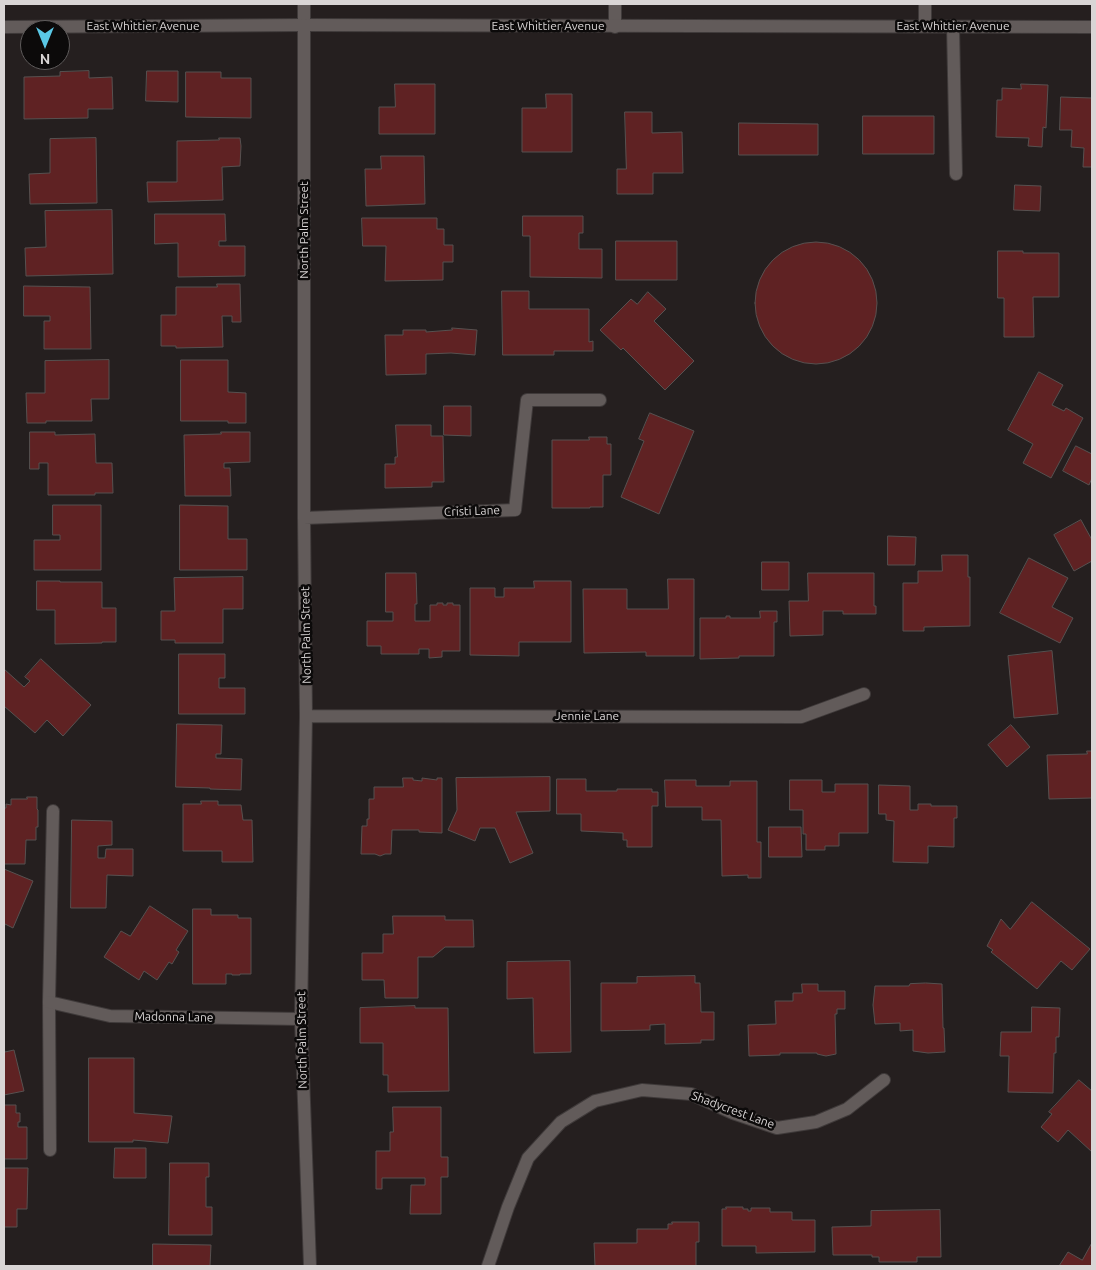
<!DOCTYPE html>
<style>
body{margin:0}
#map{position:relative;width:1096px;height:1270px;overflow:hidden;background:#251f1f;font-family:Ubuntu,sans-serif}
canvas{display:block}
.frame{position:absolute;inset:0;border:5px solid #d9d5d5;pointer-events:none}
.north{position:absolute;left:20px;top:20px;width:50px;height:50px;box-sizing:border-box;background:#0c0a0a;border:1px solid #5e5b5b;border-radius:50%;rotate:180deg;font-size:14px;font-weight:700;line-height:20px;text-align:center;color:#d9d5d5}
.north::after{content:'';display:block;margin:auto;width:18px;height:22px;background:#5ac8e6;clip-path:polygon(50% 0,100% 100%,50% 72%,0 100%)}
</style>
<div id="map">
<canvas width="1096" height="1270"></canvas>
<div class="frame"></div>
<div class="north">N</div>
</div>
<script>
const c = document.querySelector('canvas').getContext('2d');
c.lineJoin = 'round';
function fill(path, color) { c.fillStyle = color; c.fill(path, 'evenodd'); }
function strokePath(path, color, width, dash) { c.strokeStyle = color; c.lineWidth = width; c.lineCap = dash ? 'butt' : 'round'; c.setLineDash(dash || []); c.stroke(path); }
function label(font, color, halo, rows, align = 'center') {
  c.font = font + ' Ubuntu,sans-serif'; c.lineWidth = 5; c.setLineDash([]); c.textBaseline = 'middle'; c.strokeStyle = halo; c.fillStyle = color; for (const [text, x, y, turn = 0] of rows) {
    c.save(); c.translate(x, y); c.rotate((+turn || 0) * Math.PI / 180); c.textAlign = isNaN(turn) ? turn : align; if (halo) c.strokeText(text, 0, 0); c.fillText(text, 0, 0); c.restore();
  }
}
const building = new Path2D(`
 M89,71V78L112,77L113,109H88V118L24,119V77L60,76V72Z
 M147,71H178V102L146,101Z
 M186,72H221V78H251V118L186,117Z
 M395,84H435V134H379V107H395Z
 M1021,84L1048,85L1046,128L1043,127L1042,147L1028,146L1029,138L996,137L997,100H1002V88L1021,89Z
 M546,94H572V152H522V108H546Z
 M1061,97L1092,98V167H1083L1084,148L1071,147L1072,130H1060Z
 M625,112H652V133L682,132L683,173H653V194H617V169H626Z
 M863,116H934V154H863Z
 M739,123L818,124V155H739Z
 M96,138L97,203L30,204L29,174L50,173V139Z
 M219,138H240L241,146L240,166L222,167L223,200L148,202L147,182H177V141L219,140Z
 M381,156H424L425,204L366,206L365,169H381Z
 M1015,185L1041,186L1040,211L1014,210Z
 M112,210L113,274L26,276L25,248L46,247L45,211Z
 M155,214H225L226,241H219V246H245V276L178,277V243L155,244Z
 M523,216H583V233H579V249H602V278L530,277V236H523Z
 M362,218H437V229H444V245H453V262H443V280L385,281L386,246H363Z
 M616,241H677V280H616Z
 M755 303a61 61 0 1 1 122 0a61 61 0 1 1-122 0Z
 M998,251H1023V253H1059V297H1033L1034,337H1004V298H998Z
 M217,284H240L241,322H232V316H222L223,347L176,348V346H161V315H176V287H217Z
 M24,286L90,287L91,349H44V321H50V316H24Z
 M502,291H529V309H589V342L593,341V351H554V355H503Z
 M648,292L666,309L654,321L694,361L665,390L623,348L621,350L600,330L631,299L637,304Z
 M452,328L477,330L475,355L451,353L426,354V374L386,375L385,335H403V330H426V332L452,330Z
 M109,360V399H91L92,421H46V423H27L26,393H45V361Z
 M181,360H228V392L246,393V423H228V421H181Z
 M1039,372L1063,385L1052,405L1064,411L1066,408L1083,418L1051,478L1023,463L1033,444L1008,430Z
 M444,406H471V436L444,435Z
 M650,413L694,431L659,514L621,497L644,441L639,439Z
 M396,425H431V436H443L444,482H432V487L385,488V464H395V457H397Z
 M30,432H55V435L95,434L96,463H112L113,493H95V495H48V463H39V469H30Z
 M221,432H250V462L224,463V468H230L231,496H185L184,435L221,434Z
 M589,437H607V444H611V475H603V507H590V508H552V440H589Z
 M1076,446L1092,454V478L1089,485L1063,471Z
 M53,505H101V570H34V540H60V535H53Z
 M180,505L228,506V539H247V570H180Z
 M1081,520L1092,540V561L1074,571L1054,535Z
 M888,536L916,537L915,565H888Z
 M942,555H968V577H970V626L924,627V631H903V583H918V571H942Z
 M1029,558L1068,578L1052,607L1073,618L1060,643L1000,613Z
 M762,562H789V590H762Z
 M386,573H416L417,604H415V621H430V605H437V603H443V605H447V603H453V605H460V651H442V657L429,658V649H419V654H381V646H367V621H393V612H386Z
 M808,573H874V606H876V614H843V611H823V635L790,636L789,601H808Z
 M243,577V609H223V643H175V640H161V611H175L174,578Z
 M668,579H694V656H646V652L584,653L583,589H627V609H668Z
 M37,581H60V582H102V608H116V642H102V643L55,644V610H37Z
 M534,581H571V642H519V656L470,655V588H495V597H504V588H534Z
 M760,611H777V622H774V656H739V658L700,659V618H726V616H730V618H760Z
 M1052,651L1058,714L1014,718L1008,656Z
 M179,654H225V678H219V688H245V714H179Z
 M41,659L91,705L63,736L47,720L35,733L4,706V669L24,687L30,681L25,677Z
 M177,724L222,725L221,754H216V758L242,759L241,790L210,789V788L176,787Z
 M1011,725L1030,747L1007,767L988,745Z
 M1087,751H1092V798L1049,799L1047,755L1087,754Z
 M550,777V811L516,812L533,853L510,863L495,828H480L475,841L448,830L457,810L456,778Z
 M403,778H413V780L422,781V778L437,780V778H442V833L419,832V830H392L391,854H385L380,856L375,854H361L362,826H367V819H369V799H374V787H403Z
 M557,779H586V791H617V789H652V792H658V806H652V847H627V840H623V833L581,831V814H557Z
 M665,780H696V786H730V781H757V842H761V878H748V875L722,876L721,820H702V807H666Z
 M790,780H822V792H835V784H868V833H839V846H825V850H806V834H803V810H790Z
 M879,785L910,786V810H918V804H931V806H957V818H954V847L928,846V863L893,862L894,821L886,820V814H879Z
 M27,797H37V809L38,810V827H36V840H26L25,864H4V808H6V804L11,805V799H27Z
 M201,801H218V805H241L243,820H252L253,862H222V851H183V804H201Z
 M72,820L112,821V845L98,846V858H105L106,849H133V876L107,875L106,908H71Z
 M769,827H801L802,857H769Z
 M4,869L33,881L13,928L5,924L4,928Z
 M1032,902L1090,949L1072,970L1061,961L1037,989L991,952L993,950L987,946L1001,919L1010,929Z
 M150,906L188,931L176,950L179,952L172,964L169,962L157,980L144,971L139,980L104,957L121,931L130,936Z
 M193,909H211V915H238V918H251V974H240V975H232V974H226V984H193Z
 M393,916H445V920H473L474,947H445L433,957H418V998H385L384,980H362V953H383V934H393Z
 M570,961L571,1052L534,1053L533,998L507,999V962Z
 M695,976V983H700L701,1012H714V1040H701V1043L665,1044V1024L650,1025V1030L601,1031V983H637V977Z
 M926,983L942,984L943,1028H944L945,1052L928,1053L913,1051V1030L900,1031V1023L875,1024L873,1005L875,986H909L910,984Z
 M802,984H818V991H845V1009H837V1014H835L836,1054L826,1056L817,1054V1053H780V1055L749,1056L748,1025L776,1024L775,1001H793V993H802Z
 M415,1006V1008H448L449,1091L388,1092V1075H383V1043H360V1008Z
 M1032,1007L1060,1008L1059,1037H1056V1053H1054L1053,1093L1008,1092L1009,1056H1000L1001,1032H1031Z
 M4,1048L5,1052L14,1050L24,1091L4,1095Z
 M89,1058H134V1113L172,1116L168,1143L133,1140V1142H89Z
 M1079,1080L1092,1091V1152L1068,1130L1058,1142L1041,1127L1052,1114L1049,1112Z
 M4,1105H16V1113H20V1122H18V1127H27V1159H4Z
 M393,1107H441V1157H448V1177H441V1214H410L411,1185H425V1178H382V1189H376V1151H390V1132H393Z
 M115,1148H146V1178H114Z
 M170,1163H209V1177H206V1207H212V1235H169Z
 M4,1168H28L27,1209H17V1227H4Z
 M726,1207H743V1209H748V1211H751V1208H770V1212H792V1220H815V1252L756,1253V1246H722V1209H726Z
 M940,1210L941,1257H917V1262H879V1257H872V1255H833L832,1227L871,1226V1211Z
 M672,1222H699V1242H696V1266H595L594,1243H637V1229H668V1224H672Z
 M1092,1243V1266H1059L1068,1252L1082,1260Z
 M153,1244L211,1245L210,1266H153Z`);
fill(building, '#5f2223');
strokePath(building, '#575150', 1);
const service = new Path2D(`
 M953,26L956,174
 M50,1150L49,1002L53,811`);
const minor = new Path2D(`
 M304,4V518L306,716L301,1019L310,1266
 M925,4V26
 M615,27V4
 M304,518L515,510L527,400H600
 M306,716L801,717L864,694
 M49,1002L110,1016L301,1019
 M488,1266L508,1207L528,1158L561,1122L595,1101L642,1090L691,1094L733,1113L777,1128L816,1122L847,1109L884,1080`);
const tertiary = new Path2D(`
 M4,27L304,25L1092,27`);
strokePath(service, '#3f3a3a', 14);
strokePath(minor, '#3f3a3a', 14);
strokePath(tertiary, '#3f3a3a', 14);
strokePath(service, '#625b5a', 12);
strokePath(minor, '#625b5a', 12);
strokePath(tertiary, '#625b5a', 12);
label('12px', '#d9d5d5', '#0c0a0a', [
 ["East Whittier Avenue",143,26],
 ["East Whittier Avenue",548,26],
 ["East Whittier Avenue",953,26],
 ["North Palm Street",304,230,-90],
 ["Cristi Lane",472,511,-2],
 ["North Palm Street",306,635,-91],
 ["Jennie Lane",587,716],
 ["Madonna Lane",174,1017,1],
 ["North Palm Street",302,1040,-91],
 ["Shadycrest Lane",733,1110,20]
]);
</script>
